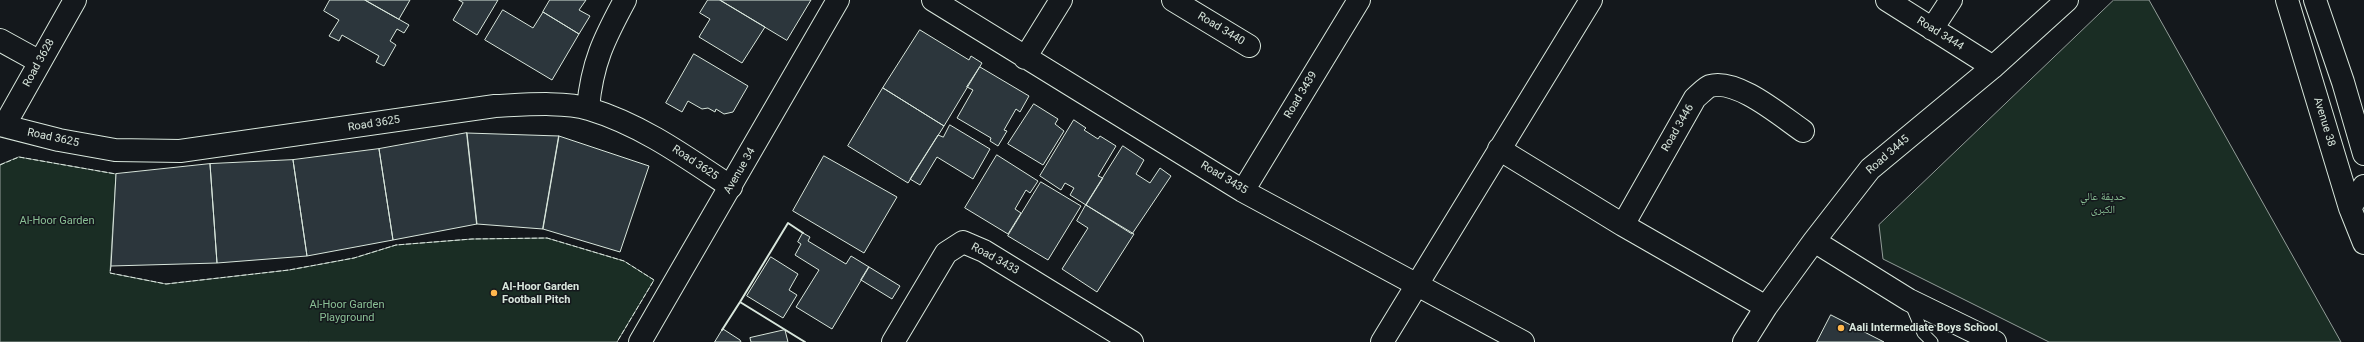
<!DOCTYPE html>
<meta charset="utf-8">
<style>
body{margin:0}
canvas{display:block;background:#14181c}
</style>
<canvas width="2364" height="342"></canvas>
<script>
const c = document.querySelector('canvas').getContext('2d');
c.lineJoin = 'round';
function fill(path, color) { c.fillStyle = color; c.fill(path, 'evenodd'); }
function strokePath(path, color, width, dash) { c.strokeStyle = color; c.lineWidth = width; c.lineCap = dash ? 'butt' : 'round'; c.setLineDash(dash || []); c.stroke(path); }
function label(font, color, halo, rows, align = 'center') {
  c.font = font + ' Roboto,"Noto Naskh Arabic",sans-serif'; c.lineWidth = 3; c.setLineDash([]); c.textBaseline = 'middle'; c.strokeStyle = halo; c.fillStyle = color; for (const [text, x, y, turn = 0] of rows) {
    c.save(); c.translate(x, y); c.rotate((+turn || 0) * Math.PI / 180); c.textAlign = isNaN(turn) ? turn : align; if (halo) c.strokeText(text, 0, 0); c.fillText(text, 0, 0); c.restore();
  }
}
const green = new Path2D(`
 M2114,0H2149L2341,342H2049L1883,259L1879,225Z
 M19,157L116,174L110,273L166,284L289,270L354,258L396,245L472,239L547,238L624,261L654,280L617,342H0V165Z`);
fill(green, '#1a2d24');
strokePath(green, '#939e99', 1);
const building = new Path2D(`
 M330,0H365L409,25L404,33L397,29L390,41L396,45L384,66L376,62L379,56L342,35L339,41L329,36L339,20L324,11Z
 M365,0H410L399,19Z
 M459,0H498L477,35L453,20L463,3Z
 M550,0H586L579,10L590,16L579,34L543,12Z
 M708,0H720L765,27L742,63L699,37L710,19L700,13Z
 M720,0H811L787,40Z
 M503,10L533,28L543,12L579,34L552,80L485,40Z
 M920,30L969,60L971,56L982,63L944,126L883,88Z
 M694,54L748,86L733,112L724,114L716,109L715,112L708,108L702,109L688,101L682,112L666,103Z
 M980,67L1029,96L1020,112L1016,109L1004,130L1007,131L998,146L990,141L991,138L957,118L973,90L967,87Z
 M883,88L944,126L908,183L848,146Z
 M1034,104L1058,119L1055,124L1064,131L1043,165L1008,144Z
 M1074,120L1086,128L1084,130L1098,139L1100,136L1116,146L1098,176L1103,178L1086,205L1070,195L1074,188L1065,183L1061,190L1040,176Z
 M950,125L990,149L973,179L937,157L920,185L910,179L938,135L943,137Z
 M467,133L559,136L543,229L477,224Z
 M467,133L477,224L393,240L379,149Z
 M559,136L649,166L620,252L543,229Z
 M1123,146L1144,160L1136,174L1150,183L1160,168L1171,176L1132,234L1086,205Z
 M379,149L393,240L307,256L293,160Z
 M997,155L1038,181L1030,193L1026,190L1015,209L1021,213L1008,234L965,208Z
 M824,156L897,197L864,253L793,211Z
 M293,160L307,256L217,263L210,164Z
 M210,164L217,263L111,266L116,174Z
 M1041,182L1081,206L1048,260L1008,236Z
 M1086,205L1134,234L1097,292L1062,269L1088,228L1077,221Z
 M803,233L810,237L808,241L846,264L851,256L869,267L832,329L796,307L819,270L795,255L801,244L798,242Z
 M771,257L798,274L789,290L797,295L783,318L747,296Z
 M869,267L900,286L892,299L861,280Z
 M1831,315L1884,342H1817Z
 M723,329L740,340L741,342H715Z
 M785,330L788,342H751L750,338Z`);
fill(building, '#2c363c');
strokePath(building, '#d8e6dc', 1);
const service = new Path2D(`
 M1910,302L1923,333L1932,342`);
const minor = new Path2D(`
 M933,0L1243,191L1523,342
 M1173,0L1249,46
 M1887,0L1993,67
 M1932,29L1951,0
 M0,40L40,62
 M1025,58L1061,0
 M588,108C592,63 604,39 625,0
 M0,125L59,140L115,150L180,151L495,106C520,105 565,101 589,109C642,125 686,157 731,187
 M4,126L75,0
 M1499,149L1623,225L1766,307
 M1243,191L1359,0
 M1623,225L1695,98C1699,95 1705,88 1710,86C1737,78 1781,116 1803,131
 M1814,241L1909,300L1995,342
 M893,342L946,253L963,242L984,251L1132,342
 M1382,342L1591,0
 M1744,342L1766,307L1814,241L1870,169L1993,67L2067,0`);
const tertiary = new Path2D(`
 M2287,0L2350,208L2364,243
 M2315,0L2343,82L2364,154
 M2350,208L2364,186
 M640,342L838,0`);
strokePath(service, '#d8e6dc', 13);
strokePath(minor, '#d8e6dc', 24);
strokePath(tertiary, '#d8e6dc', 24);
strokePath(service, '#14181c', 11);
strokePath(minor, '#14181c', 22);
strokePath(tertiary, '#14181c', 22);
strokePath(new Path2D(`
 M0,165L19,157L116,174
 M111,266L110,273L166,284L289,270L354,258L396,245L472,239L547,238L624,261L654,280L617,342`), '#d8e6dc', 1, [5, 2]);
strokePath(new Path2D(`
 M740,302L788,223L803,233
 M722,330L740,302L805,342`), '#d8e6dc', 2);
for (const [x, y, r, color] of [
 [494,293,4,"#ffb74d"],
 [1841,328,4,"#ffb74d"]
]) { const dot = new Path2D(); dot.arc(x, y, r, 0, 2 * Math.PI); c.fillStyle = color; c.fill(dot); strokePath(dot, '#14181c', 1.5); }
label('11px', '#d8e6dc', '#14181c', [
 ["Road 3440",1221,29,31],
 ["Road 3444",1940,34,32],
 ["Road 3628",39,63,-61],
 ["Road 3439",1301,95,-59],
 ["Avenue 38",2324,122,73],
 ["Road 3625",374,124,-9],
 ["Road 3446",1678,128,-60],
 ["Road 3625",53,138,12],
 ["Road 3445",1888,155,-41],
 ["Road 3625",695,163,34],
 ["Avenue 34",740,171,-60],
 ["Road 3435",1224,178,31],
 ["Road 3433",995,259,29]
]);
label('11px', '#8ac095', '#14181c', [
 ["حديقة عالي",2103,197],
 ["الكبرى",2103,210],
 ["Al-Hoor Garden",57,221],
 ["Al-Hoor Garden",347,305],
 ["Playground",347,318]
]);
label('bold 11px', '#d8e6dc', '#14181c', [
 ["Al-Hoor Garden",502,287],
 ["Football Pitch",502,300],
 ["Aali Intermediate Boys School",1849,328]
], 'left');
</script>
